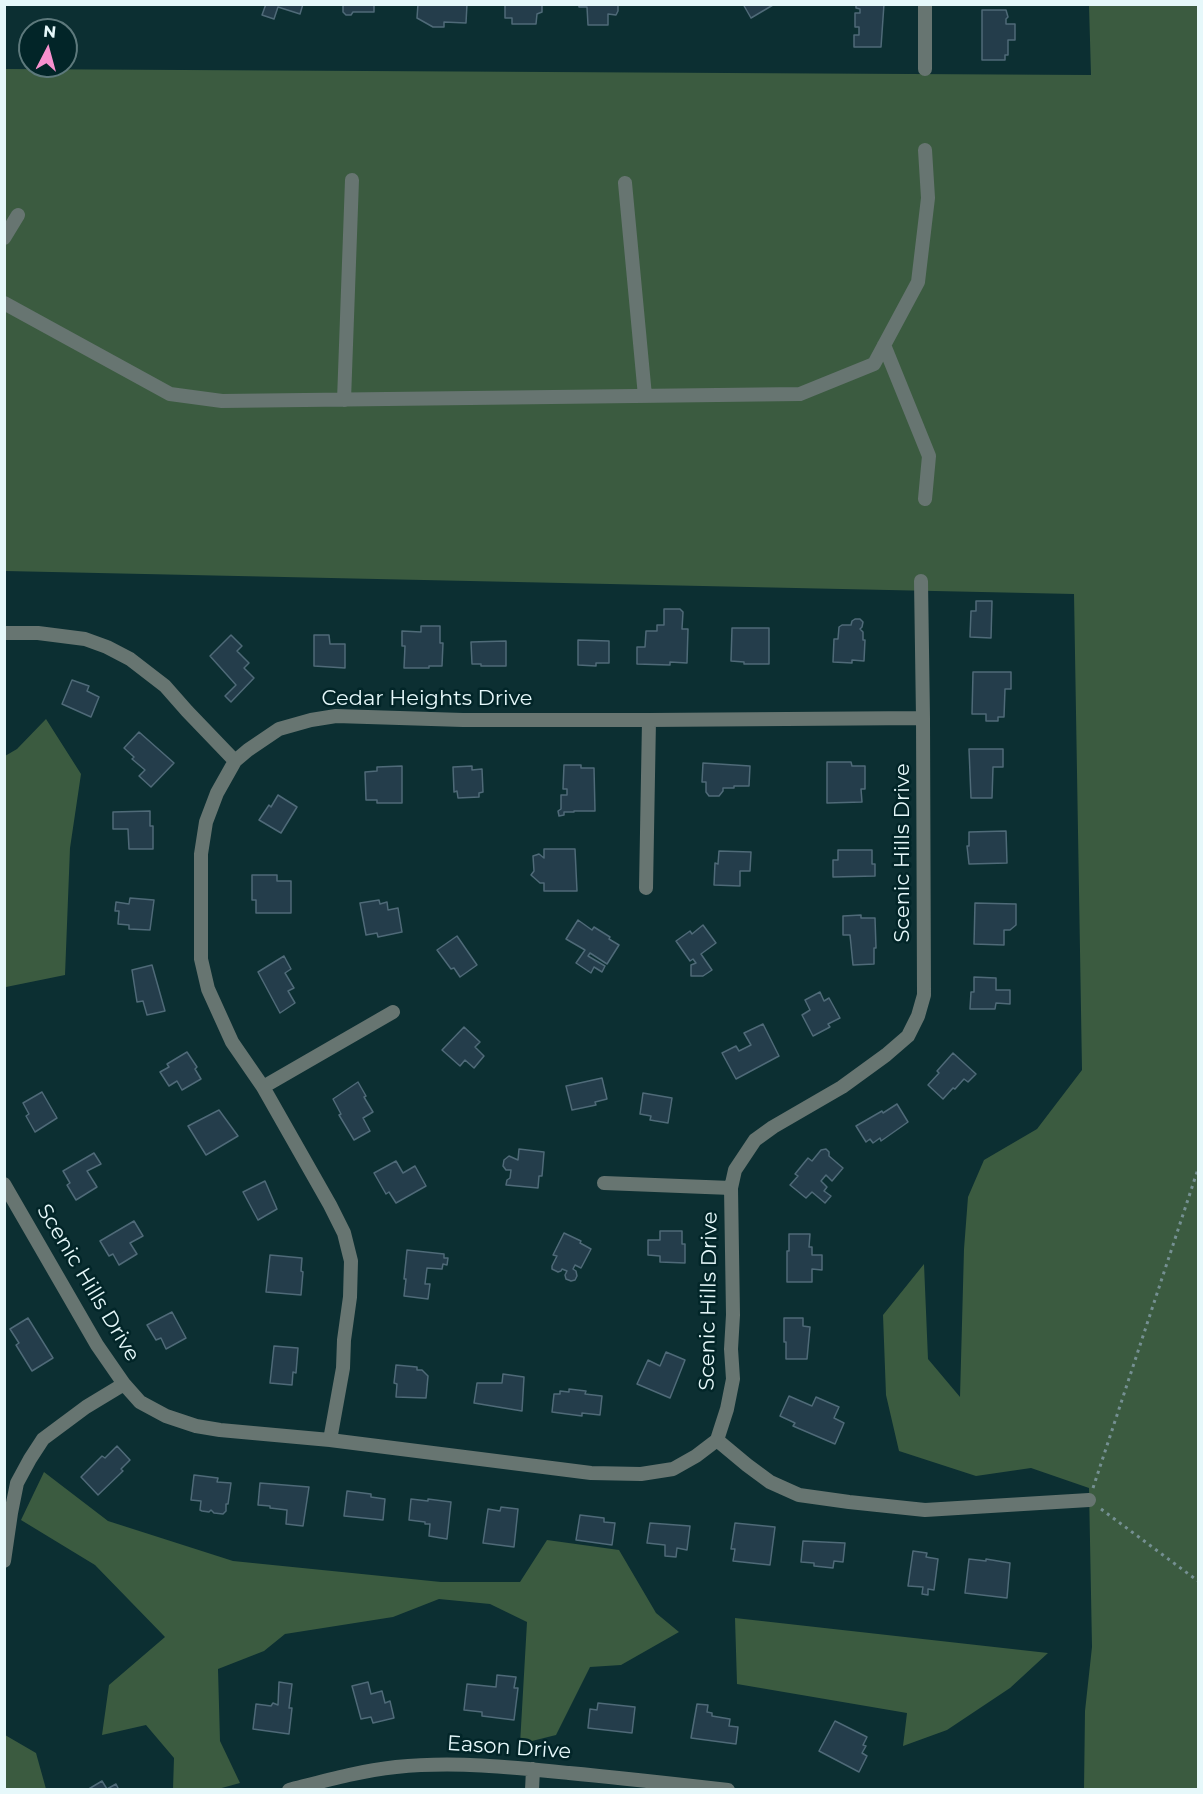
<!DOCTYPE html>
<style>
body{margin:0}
#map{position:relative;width:1203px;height:1794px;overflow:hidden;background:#0c2f32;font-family:Montserrat,sans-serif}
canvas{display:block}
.frame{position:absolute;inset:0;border:6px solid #e6f8fa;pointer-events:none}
.north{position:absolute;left:18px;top:18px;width:60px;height:60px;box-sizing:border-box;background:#022528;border:2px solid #5d797c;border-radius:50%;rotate:6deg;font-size:16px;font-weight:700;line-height:24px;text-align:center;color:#e6f8fa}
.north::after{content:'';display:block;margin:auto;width:21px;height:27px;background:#f790ce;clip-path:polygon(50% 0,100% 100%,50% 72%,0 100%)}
</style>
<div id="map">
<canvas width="1203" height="1794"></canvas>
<div class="frame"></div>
<div class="north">N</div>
</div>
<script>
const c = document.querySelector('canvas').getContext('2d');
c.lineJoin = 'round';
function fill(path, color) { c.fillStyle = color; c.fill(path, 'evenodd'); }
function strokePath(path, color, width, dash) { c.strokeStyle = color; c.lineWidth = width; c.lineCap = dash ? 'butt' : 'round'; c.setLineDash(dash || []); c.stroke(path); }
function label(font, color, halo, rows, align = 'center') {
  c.font = font + ' Montserrat,sans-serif'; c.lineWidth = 5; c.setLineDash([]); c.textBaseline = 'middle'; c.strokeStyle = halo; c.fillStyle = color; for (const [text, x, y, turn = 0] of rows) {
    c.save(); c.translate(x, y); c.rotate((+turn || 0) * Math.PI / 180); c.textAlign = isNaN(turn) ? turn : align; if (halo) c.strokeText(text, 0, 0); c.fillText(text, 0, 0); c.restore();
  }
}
fill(new Path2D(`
 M1089,5H1198V1789H1084L1085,1711L1092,1647L1089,1488L1031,1468L976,1476L899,1451L886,1395L883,1315L924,1264L928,1359L960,1397L964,1249L968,1197L984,1160L1037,1129L1082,1070L1074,594L5,571V69L1091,75Z
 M46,719L81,774L70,848L65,975L6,987L4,984L5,756L17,749Z
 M44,1472L108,1521L233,1561L441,1582H520L547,1540L619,1550L656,1613L679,1632L621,1665L590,1667L556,1735L520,1744L527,1622L490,1604L439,1599L393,1617L285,1634L264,1651L218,1669L220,1741L240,1783L218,1789H173L174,1758L146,1725L102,1735L109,1685L165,1637L95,1565L21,1520Z
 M735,1618L1048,1653L1010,1688L947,1730L903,1746L907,1713L737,1684Z
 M5,1735L36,1753L46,1789H5Z`), '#3b5b40');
const building = new Path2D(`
 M266,4H303L300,14L278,7L274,19L262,15Z
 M343,4H374V12H353L351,15H346L343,12Z
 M418,4H467L466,23L444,22V27H433L417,18Z
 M505,4H542V12L537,14L536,24H512V18H505Z
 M579,4H618V11L616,15L608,14V25H588L587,7H579Z
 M743,4H773V5L751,18Z
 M856,4H884L881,47H854V35H859V27H855V13H860V9L856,8Z
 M982,10H1006L1008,17L1006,19V24H1015V40H1008V55H1005V60H982Z
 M976,601H992L991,638L970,637L971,611H976Z
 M664,609H680L683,612L682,629H688L687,663L670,662V665L637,664V647H645L646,631H657V625H664Z
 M855,619H860L863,622L862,627L860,629L863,632V640H865L864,661L852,660V663L833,662L834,639H838L839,627L842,625H851L852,621Z
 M421,626H440V643H443L442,666H429V668H404L405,646H402V631L421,632Z
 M732,628H769V664H744V662L731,661Z
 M231,635L242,646L237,651L249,663L244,668L254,678L231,702L225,696L236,685L210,656Z
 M314,635H329L330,644H345V668L314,666Z
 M578,640L609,641V663H596V666L578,665Z
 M506,641V666H481V664H472L471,642Z
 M973,672H1011V689H1005L1004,717H998V721H986V714H972Z
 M72,680L89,686L87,691L99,697L91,717L62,704Z
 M139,732L174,763L151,787L139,776L145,770L132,759L134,757L124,748Z
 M969,749H1003V767H993L992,798H971Z
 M827,762H851L852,766H865V789H861L862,802L827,803Z
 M703,763L750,766L749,786H734V788H723V791L719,796H709L706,792V782H702Z
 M564,765H581V768H594L595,811H574V812H564V815L559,816L558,811L561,809V795H567V789H563Z
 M402,766V803H377V800H366L365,772L377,771V767Z
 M472,766V770L482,769L483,792L479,793V797L458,798L457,791L454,792L453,767Z
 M278,795L297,807L281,833L259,820L269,805L271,807Z
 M150,811V826H153V849H129L128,829H113V812Z
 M1006,831L1007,863L969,864L967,846H969V832Z
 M544,849H575L577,891H544V883H540L531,875L534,871L533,856L539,854L544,858Z
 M838,850H872V864H875V876L833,877V860H838Z
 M719,851L751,852L750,871H740V886L714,885L715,863L718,864Z
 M252,875H277V881H291V913H256V900H252Z
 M130,898L154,900L150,930L129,929V925L118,924L119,911H115L116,902L129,904Z
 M379,900L380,904L387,902L388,910L398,908L402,932L378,937L377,933L366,935L360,903Z
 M975,903L1016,904V925L1010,930H1004V945L974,944Z
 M861,915V918H875L876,948H874V964L853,965L850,935H843V916Z
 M578,920L592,930L594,927L610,937L609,939L619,945L607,964L590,953L588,956L605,966L602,972L594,967L591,973L576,963L585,950L566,939Z
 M703,925L716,943L701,954L712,970L703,976H691V965L696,963L693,959L690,961L676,941L690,931L692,934Z
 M457,936L477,965L460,977L454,968L451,969L437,950Z
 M284,956L291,969L285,973L294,988L288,991L295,1003L280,1013L258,972Z
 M152,965L165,1011L147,1015L143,1001L137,1002L132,970Z
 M974,977L996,978V990H1010V1004L996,1003L995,1009H970L971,992H974Z
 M820,992L824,1001L829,998L840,1018L828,1024L830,1027L813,1036L802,1015L810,1010L805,1000Z
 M763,1024L779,1056L736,1079L722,1053L736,1046L739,1051L751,1045L744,1033Z
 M464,1027L480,1042L475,1047L484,1056L474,1068L465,1060L460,1066L442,1050Z
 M187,1052L197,1067L195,1069L201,1079L182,1090L177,1081L169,1086L160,1072L169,1067L167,1064Z
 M953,1053L976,1074L968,1082L964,1079L955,1089L953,1088L943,1099L928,1085L939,1073L937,1071Z
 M602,1078L607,1099L595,1102L596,1105L572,1110L566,1086Z
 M358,1082L366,1096L364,1097L373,1112L363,1118L370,1131L354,1140L339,1115L341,1114L333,1099Z
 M42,1092L57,1118L35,1132L26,1116L29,1114L23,1103Z
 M643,1093L672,1098L668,1123L650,1120L651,1116L640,1114Z
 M897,1104L908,1122L881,1141L880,1138L873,1143L870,1139L866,1142L856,1126L882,1111L883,1113Z
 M219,1110L238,1136L206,1155L188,1126Z
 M519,1149L544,1152L542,1176H539L538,1188L506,1185L507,1180L510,1178L511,1170H506L503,1166L504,1160L509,1156L518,1160Z
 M826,1149L829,1152V1156L843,1168L832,1181L826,1175L821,1181L827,1187L824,1191L831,1196L825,1203L812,1192L806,1198L790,1185L798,1176L795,1174L808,1158L812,1161L821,1150Z
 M94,1153L101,1164L87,1171L97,1187L76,1200L67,1185L70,1183L63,1171Z
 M396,1161L403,1173L415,1166L426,1186L396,1203L389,1192L386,1194L374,1173Z
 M265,1181L277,1209L258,1220L243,1192Z
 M134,1221L143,1236L130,1243L137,1254L119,1265L113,1254L109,1256L100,1241Z
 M660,1231H682V1244H685V1263L660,1262V1256L648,1255V1240H660Z
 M564,1233L581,1241L580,1243L591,1249L581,1268L575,1265L573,1269L576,1271L577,1276L575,1280L571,1281L566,1279L565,1275L567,1271L562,1269L561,1271L558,1272L552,1269V1266L557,1256L553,1255Z
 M789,1234H810L809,1247H812V1255H822V1270L812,1269V1282H787V1251H789Z
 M407,1250L444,1254V1258H448L447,1265L443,1264L442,1269L427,1268L425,1284H430L428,1299L404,1296L406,1279H404Z
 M270,1255L302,1258L301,1271L303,1272L301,1295L266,1292Z
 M172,1312L186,1338L166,1349L161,1338L156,1340L147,1325Z
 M28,1318L53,1358L32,1371L16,1345L19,1343L10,1329Z
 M784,1318H803V1326L810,1327L807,1359H786V1342H784Z
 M274,1346L298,1348L296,1373L293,1372L292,1385L270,1383Z
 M666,1352L685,1360L670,1398L637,1384L648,1360L660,1366Z
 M396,1365L417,1367V1370H422L428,1376L426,1398L396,1397L397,1384L394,1383Z
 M503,1374L524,1377L522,1411L474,1403L477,1383H502Z
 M569,1389L586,1391L585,1394L602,1396L600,1415L582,1413V1416L552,1412L554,1394H560V1391L569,1392Z
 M789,1396L812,1406L816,1397L839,1407L834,1418L844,1423L835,1444L793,1426L795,1423L780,1416Z
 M117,1446L130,1460L121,1469L123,1471L98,1495L81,1477L102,1456L105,1458Z
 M194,1475L218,1478L217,1482L231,1483L228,1504H226V1511L223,1514L214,1513L211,1510L209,1512L202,1511L200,1510L201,1501L191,1500Z
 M260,1483L309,1487L303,1526L286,1524L287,1510L270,1508V1506L258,1505Z
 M347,1491L371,1494V1497L385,1499L383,1520L344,1516Z
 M411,1499L428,1501V1499L451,1502L447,1539L429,1536L430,1524H425V1522L409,1520Z
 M501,1507L518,1509L514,1547L483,1543L488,1509L500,1511Z
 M580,1515L604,1518V1522L615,1523L612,1545L576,1540Z
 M650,1523L690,1526L687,1550L677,1548L676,1557L665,1556V1545L647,1543Z
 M735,1523L775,1527L770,1565L733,1561L735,1549H731Z
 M803,1541L845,1543L843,1562L834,1561L833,1568L814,1566V1563L801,1562Z
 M913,1551L927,1553L926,1557L938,1559L934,1590L928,1589V1595L922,1594L923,1587L908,1586Z
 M969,1559L986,1561V1559L1010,1563L1007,1598L965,1593Z
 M497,1675L516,1677L514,1688H518L514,1720L482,1716V1712L464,1710L467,1684L496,1687Z
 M279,1682L292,1684L289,1708H292L289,1734L253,1729L256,1704L271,1706L273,1703L278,1705Z
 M368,1682L371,1694L382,1691L385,1703L390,1701L394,1718L373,1723L371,1717L361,1719L352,1686Z
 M598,1703L635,1707L632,1733L588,1728L590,1709L597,1710Z
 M697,1704L708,1705L707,1712L712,1713V1716L730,1719L729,1726L738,1727L736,1744L691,1738Z
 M835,1721L867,1737L863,1745L866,1746L862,1753L867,1756L859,1772L819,1751Z
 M102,1781L107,1789L116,1784L119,1790H87Z`);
fill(building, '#243d4b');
strokePath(building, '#4f6a78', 1.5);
strokePath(new Path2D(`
 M1093,1488L1198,1169
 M1101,1509L1198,1581`), '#759092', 3, [3, 4.5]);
strokePath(new Path2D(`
 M925,69V4
 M625,183L645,396
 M4,238L18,215
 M4,303L170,394L222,401L800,394L874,364L918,282L928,198L925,150
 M884,345L929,456L925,499
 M344,400L352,180
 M4,633H38L85,639L107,647L130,659L165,686L187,711L235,761
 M646,888L649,720
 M263,1087L393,1012
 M604,1183L731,1188
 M4,1184L97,1345L124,1384L140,1402L166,1416L196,1426L220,1430L330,1440L591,1473L641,1474L673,1469L696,1456L717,1440L727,1409L733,1379L731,1349L733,1315L731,1188L735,1170L755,1140L773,1127L842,1087L886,1055L908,1036L918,1016L924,995L923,718L921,581
 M330,1440L343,1368L344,1340L350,1297L351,1261L344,1233L330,1205L263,1087L232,1042L208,989L201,959V854L206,822L217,793L235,761L248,750L279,729L311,720L336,716L463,720H649L923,718
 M717,1440L747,1465L770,1482L799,1495L849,1502L925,1510L1089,1500
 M4,1561L11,1513L17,1483L30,1459L43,1439L86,1407L124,1384
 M289,1790C324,1781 359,1771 396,1767C454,1761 511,1767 569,1773C622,1778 675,1784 728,1790
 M532,1790L533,1769`), '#677571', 14);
label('21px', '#e6f8fa', '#022528', [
 ["Cedar Heights Drive",427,699],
 ["Scenic Hills Drive",903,853,-90],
 ["Scenic Hills Drive",88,1283,59],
 ["Scenic Hills Drive",709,1301,-89],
 ["Eason Drive",509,1748,4]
]);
</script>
